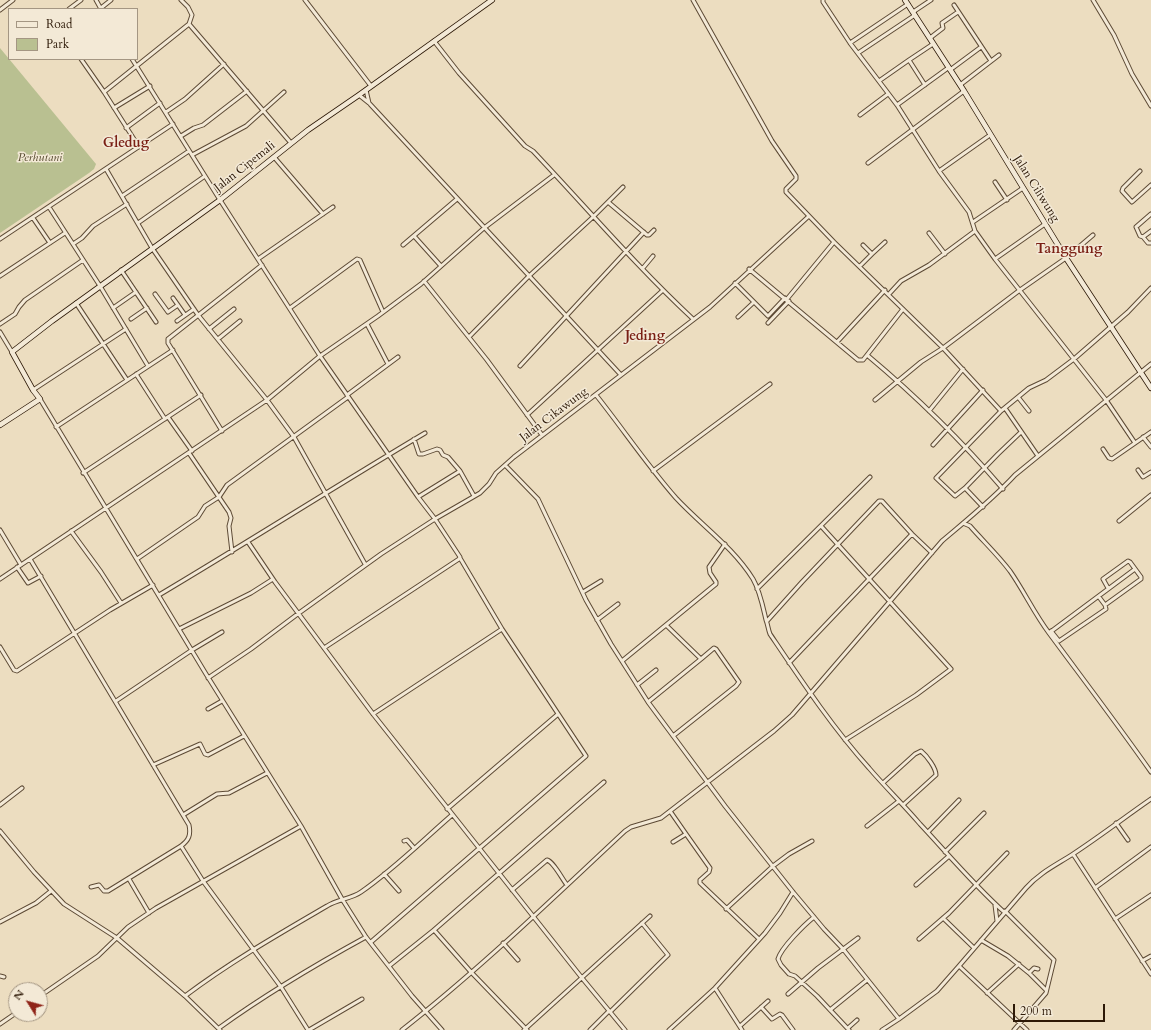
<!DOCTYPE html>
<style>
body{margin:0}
#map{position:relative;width:1151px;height:1030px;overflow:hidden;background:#ecddc0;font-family:Cardo,serif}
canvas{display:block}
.legend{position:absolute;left:8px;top:8px;width:130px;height:52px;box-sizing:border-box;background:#f3e9d6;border:1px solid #a49683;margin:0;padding:5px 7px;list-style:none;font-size:12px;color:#2d1907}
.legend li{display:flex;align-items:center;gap:8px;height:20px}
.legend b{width:20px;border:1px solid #a49683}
.north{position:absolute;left:8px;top:982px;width:40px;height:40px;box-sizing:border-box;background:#f3e9d6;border:1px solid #a49683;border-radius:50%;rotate:307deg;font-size:11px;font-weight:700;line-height:16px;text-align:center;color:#2d1907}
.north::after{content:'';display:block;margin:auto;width:14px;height:18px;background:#8f2418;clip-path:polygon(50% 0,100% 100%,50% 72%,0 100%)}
.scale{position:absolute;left:1013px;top:1004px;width:92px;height:18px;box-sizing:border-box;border:2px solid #2d1907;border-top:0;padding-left:5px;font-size:12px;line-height:14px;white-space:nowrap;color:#2d1907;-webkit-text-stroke:3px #f3e9d6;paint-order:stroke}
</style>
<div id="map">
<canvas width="1151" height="1030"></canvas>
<ul class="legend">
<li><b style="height:5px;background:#f3e9d6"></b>Road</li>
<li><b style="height:11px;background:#b9c091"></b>Park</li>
</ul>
<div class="north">N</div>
<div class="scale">200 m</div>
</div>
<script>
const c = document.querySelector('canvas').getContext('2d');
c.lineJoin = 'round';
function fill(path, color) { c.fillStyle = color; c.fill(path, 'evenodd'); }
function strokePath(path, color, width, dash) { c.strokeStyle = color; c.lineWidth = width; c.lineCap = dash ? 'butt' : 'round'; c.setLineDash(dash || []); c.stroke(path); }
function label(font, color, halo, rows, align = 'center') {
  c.font = font + ' Cardo,serif'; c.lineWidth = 3; c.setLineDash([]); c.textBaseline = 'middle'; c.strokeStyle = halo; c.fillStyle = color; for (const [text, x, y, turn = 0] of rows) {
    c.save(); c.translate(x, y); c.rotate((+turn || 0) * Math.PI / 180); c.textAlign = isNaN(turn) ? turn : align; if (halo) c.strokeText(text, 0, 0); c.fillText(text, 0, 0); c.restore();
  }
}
fill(new Path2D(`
 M0,48L96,164L94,169L89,173L0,233Z`), '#b9c091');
const street = new Path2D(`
 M96,0L101,9
 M305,0L371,86
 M693,0L772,141L796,176V179L786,189V192L834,242L943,348L1020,290L1066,258L1093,235
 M823,0V2L850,43L897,105L939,171L969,212L975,231L929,265L901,281L889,294
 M1093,0L1114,35L1132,74L1151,106
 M954,5L991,61
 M101,8L111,0
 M69,9L81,0
 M0,10L13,0
 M913,12L931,0
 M189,24L291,143
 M930,38L943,28L942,23L958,12
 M434,41L459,73L525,146L533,151C586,207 636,266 693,319
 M850,43L908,4
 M858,53L915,15
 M81,59L104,92L139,147
 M132,59L220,200L320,356L418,497L435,519L460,557L459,559L324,648
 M909,60L925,85
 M950,70L981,47
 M879,81L909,60L933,44
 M960,85L999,55
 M366,90L369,103
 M104,92L189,24L192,15L188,7L181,0
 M359,95L369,103L621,375
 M897,105L948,68
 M114,108L150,86
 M166,112L185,99L224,64
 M860,115L888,94
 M126,128L160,103
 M181,136L194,128L203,125L247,91
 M192,155L246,126L284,92
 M274,157L323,214
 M868,163L964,91
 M106,169L152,248L198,315L267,400L294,437L365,564
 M939,171L990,135
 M1140,171L1123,188L1122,191L1132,202L1151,185
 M995,182L1007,200
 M122,196L189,151
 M608,202L647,235H649L654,230
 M49,207L100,286L148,366
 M1151,214L1136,227L1140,236L1143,237L1151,231
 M33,218L50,243
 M973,222L1023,188
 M138,223L205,176
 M975,231L995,259L1106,400L1135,443
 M929,233L945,254
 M414,236L441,266
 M1143,237L1148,243H1151
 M0,239L173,124
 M73,244L82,238L93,226L127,204
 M403,245L457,199
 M872,254L885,242
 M258,259L333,207
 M995,259L1045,224
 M860,266L872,254L863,245
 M643,268L653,256
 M749,269L858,360H863L867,355C916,396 961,440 1003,489
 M121,270L156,322
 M0,276L65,233
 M424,281L487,360L542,435
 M735,283L768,316L785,298
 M155,294L168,312L178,305
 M173,298L185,315
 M787,299L834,242
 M76,303L127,380
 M113,308L136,292
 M290,308L357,259L360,260L383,312
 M738,317L753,303
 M131,319L147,308
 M177,321L194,309
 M768,323L789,301
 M0,324L15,314L19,307L25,300L83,260
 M367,324L388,364
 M209,329L234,309
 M0,332L12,352
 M469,337L529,276L593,217L623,187
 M218,339L240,321
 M837,342L885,290
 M867,355L903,309
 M520,366L644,232
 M136,374L165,419
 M33,390L126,329
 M347,395L398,357
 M596,395C623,429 647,465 676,498C701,525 733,547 753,579C760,591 763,607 766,620C768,625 768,629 770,634C801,680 832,727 869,768C886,788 904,805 920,824C948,854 974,885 1004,912
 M1018,397L1029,411
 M40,399L206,674L301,826L342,899L366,937L412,996L442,1030
 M875,400L921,362L943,348L1001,411
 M1005,408L1038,456
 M929,411L963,369
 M527,415L662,291
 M168,417L192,451
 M56,427L173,350
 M222,431L168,343V339L262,265
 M1143,437L1151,447
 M414,439L419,454H423L437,449L440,450L443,455L448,457L460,471L474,496
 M933,445L983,390
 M1103,449L1109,458L1112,459L1151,432
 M189,453L229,512L231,518L229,526L232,552
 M505,465L538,499L586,600L611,644L648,702L725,806L793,892L824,929L843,949L899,1019
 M1138,470L1143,477L1151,472
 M653,471L770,384
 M83,473L201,395
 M965,488L955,496L936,478L1001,411L1029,388L1046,380L1074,359L1128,312L1151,288
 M418,497L460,471
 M983,507L965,488L998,454L1021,432
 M1119,521L1151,495
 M963,523L970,526C983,541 998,555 1010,571C1024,591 1034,613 1049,633C1083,679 1118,725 1151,772
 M821,526L951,669L916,695L845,740
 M0,530L21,565
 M71,531L101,572L121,603
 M248,542L275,582L373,714L582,978L625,1030
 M30,559L189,825C191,835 189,840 181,846L108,891H104L99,885L91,887
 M137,559L198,517L205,506L219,497L227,485L348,397
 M17,567L28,583L41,576
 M0,579L267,400L320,356L378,316L421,284L484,228L554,175
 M757,589L870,477
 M583,592L601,581
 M159,595C248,542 336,486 425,433
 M1105,605L1141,579V577L1130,562L1128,561L1103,579L1108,588
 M597,620L618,604
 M767,621L802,582L879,501H882L912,534L932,553
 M179,629L251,593L273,579
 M1051,631L1059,641L1106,609L1105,605L1099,597
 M1049,633L1135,569
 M0,647L14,670L17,671L110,610L153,585
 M622,661L716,584V582L710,573L709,567L725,544
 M789,663L912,534
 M208,678L251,649L299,613L381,554L435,519L480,493L489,484L496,473L514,457L710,307L809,216
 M637,685L656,670
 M116,701L192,650L222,632
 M648,702L701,659L667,626
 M208,709L222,701
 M373,714L502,629
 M673,736L736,686L739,682L716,649L714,648L701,659
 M153,765L200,744L205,754L208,755L244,736
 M883,783L915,754L921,751C927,756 936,768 936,775L903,805
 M0,805L22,788
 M447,809L557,715
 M670,811L686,834L673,842
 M183,815L217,794L229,793L267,773
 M1116,823L1128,840
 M867,826L899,801
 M0,831L34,872L64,904L117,938L185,996L220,1030
 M928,832L959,800
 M686,834L710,868L709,872L700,880V883L759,939
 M404,841L407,840L414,848
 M181,846L203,881L281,987L308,1030
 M945,852L984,813
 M1073,854L1151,974
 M384,874L399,891
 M129,879L149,913
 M916,885L949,856
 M1095,888L1151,847
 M512,890L547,860C554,862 562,879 567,885
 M995,905L997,921
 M726,909L773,866L789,854L812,841
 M1005,911L1054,960L1046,993L1014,1030
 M814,917C804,925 781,948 778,959L781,965L789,974L795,976L817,996L849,1030
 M943,918L974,948
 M1115,919L1151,895
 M0,922L36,903L51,891
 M434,930L471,972L527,1030
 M919,939L949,913L1007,853
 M981,940L1008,956L1029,973L1034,968L1038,969
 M371,942L586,756L502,629L460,558
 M503,943L518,960
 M1142,961L1151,956
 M389,966L434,930L604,782
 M959,966L1027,1030
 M1029,973L1046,990
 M0,976L4,977
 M715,988L742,1030
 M987,993L1019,964
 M788,994L818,968L858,938
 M40,996L98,956L128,927L156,908L301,826
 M185,996C230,962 279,934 327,906C338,899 351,899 361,892C393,870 422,841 452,815
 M761,1007L772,1019L780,1014L782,1015L793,1030
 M830,1010L867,980
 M610,1012L668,955L642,923
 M0,1024L16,1013
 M740,1026L768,1001
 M219,1028C266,994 315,965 366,937
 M848,1028L857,1020
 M309,1030L362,999
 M402,1030C480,969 552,899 625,831L631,827L661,818L774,731L792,715L942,541C968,519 993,499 1015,475L1151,364
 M524,1030L650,916
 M590,1030L609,1011
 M669,1030L715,988L765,933L780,913L793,892
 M882,1030L899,1019L937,991L959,966L1026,888C1039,873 1056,865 1073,854C1099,837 1125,817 1151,799`);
const secondary = new Path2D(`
 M905,0L964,91L1066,258L1151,388
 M0,425L40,399L33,390L12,352L52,321L220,200L308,130L359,95L492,0`);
strokePath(street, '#5d4a35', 5);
strokePath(secondary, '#2d1907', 6);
strokePath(street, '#f3e9d6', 3);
strokePath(secondary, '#f3e9d6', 4.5);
label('italic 12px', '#574b30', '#f3e9d6', [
 ["Perhutani",40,158]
]);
label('12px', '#2d1907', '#f3e9d6', [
 ["Jalan Cipemali",245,167,-38],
 ["Jalan Ciliwung",1036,189,58],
 ["Jalan Cikawung",554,415,-37]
]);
label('bold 14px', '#7a1f14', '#f3e9d6', [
 ["Gledug",126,144],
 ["Tanggung",1069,250],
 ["Jeding",645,337]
]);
</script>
